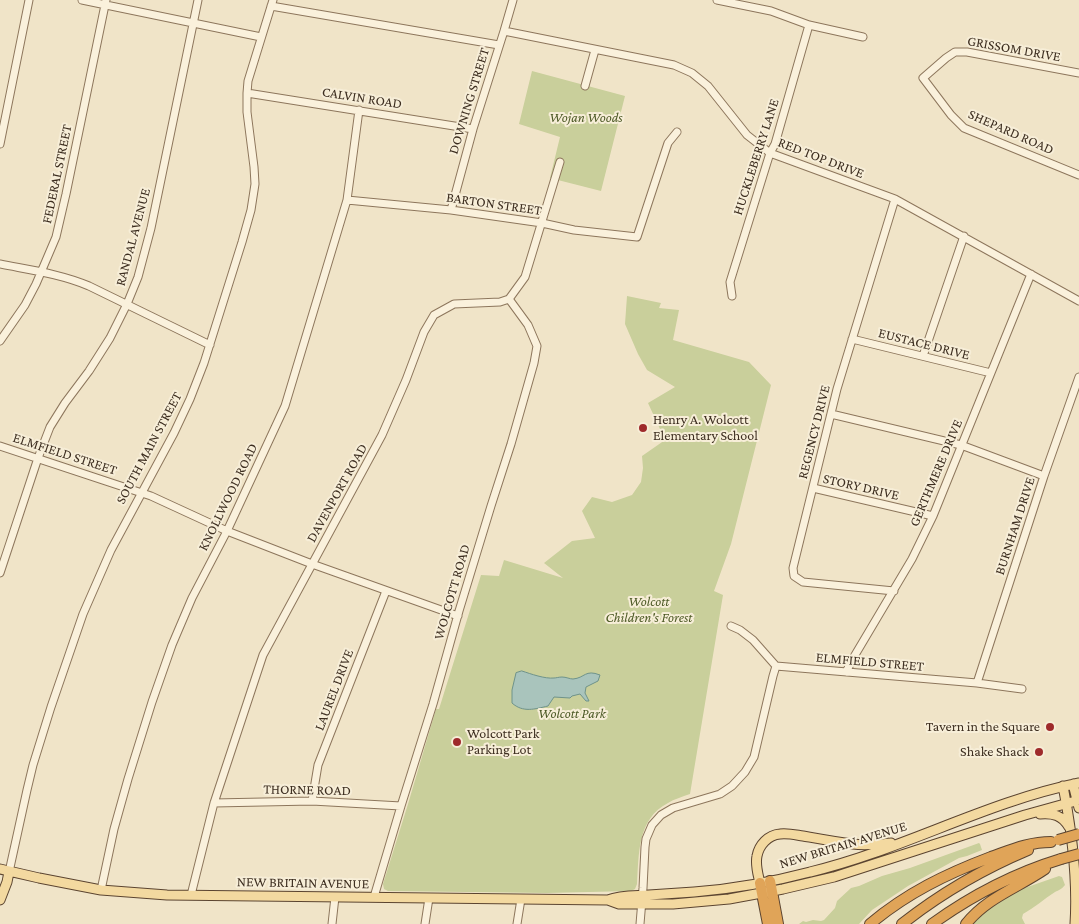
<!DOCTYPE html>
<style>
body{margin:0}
canvas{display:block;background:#f0e4c8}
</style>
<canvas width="1079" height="924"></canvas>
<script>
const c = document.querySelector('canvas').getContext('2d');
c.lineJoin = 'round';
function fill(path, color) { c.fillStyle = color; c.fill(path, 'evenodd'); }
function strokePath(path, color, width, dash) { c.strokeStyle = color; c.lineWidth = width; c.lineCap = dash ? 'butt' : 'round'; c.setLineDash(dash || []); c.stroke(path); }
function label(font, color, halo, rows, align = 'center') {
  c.font = font + ' "Crimson Pro",serif'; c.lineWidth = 4; c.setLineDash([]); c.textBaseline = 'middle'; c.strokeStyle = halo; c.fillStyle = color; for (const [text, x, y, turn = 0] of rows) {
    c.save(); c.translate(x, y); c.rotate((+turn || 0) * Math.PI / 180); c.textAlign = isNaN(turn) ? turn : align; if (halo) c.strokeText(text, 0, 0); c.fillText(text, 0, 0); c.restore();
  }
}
fill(new Path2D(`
 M532,71L625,96L601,191L550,178L560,137L519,124Z
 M627,296L661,303L659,308L679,310L673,340L749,362L771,385L731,544L714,591L723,595L690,794C682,797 674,799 668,803C637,819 639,854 637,884L635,889L631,891L547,893L388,891L384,889L383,884L408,804L436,709H439L481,575L499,576L504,560L563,578L544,563L572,541L595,538L582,511L592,497L612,502L632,495L641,482L643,468L642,456L665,440L648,403L675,387L647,370L638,354L625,324Z
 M979,843L980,844L982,850L967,856L959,858L908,886L872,910L859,924H799L803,921L806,922L813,920L821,921L824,920L835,908L837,901L851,888L859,886L882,876L910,868Z
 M1059,876L1062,877L1065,885C1062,889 1059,890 1055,892C1044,899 1034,908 1023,914L1022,918L1025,924H973L986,911L1019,890Z`), '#c9cf9b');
const water = new Path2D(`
 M522,671C531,674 545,679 554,678C556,678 559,677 562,677C566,677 570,679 573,679C585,678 585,669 600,675L598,681L586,687L585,693L589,701H586L580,694L572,696L570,698L554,697L548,706C535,709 523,713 512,703V690L516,673Z`);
fill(water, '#a9c4bc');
strokePath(water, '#6f938a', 1);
const minor = new Path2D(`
 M82,0L261,37
 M717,0L771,11L809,25L863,37
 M271,6L499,45
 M504,31L674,65L692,73L708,86L747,135L770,153L895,199L1079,301
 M1079,73L967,52H955L946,58L923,78L951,115L964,128L1079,175
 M585,86L595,50
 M247,93L473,129
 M0,144L29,0
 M347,200L451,210L542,223L574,230L637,237L668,143L677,132
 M451,210L473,129L504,31L513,0
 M0,264C30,270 61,274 89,286L210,345
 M732,296L730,282L770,153L775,144L809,25
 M852,339L991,373
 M0,341L25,305L36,284L56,237L66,194L106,0
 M923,356L964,236
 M831,414L961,445L1044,476
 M0,446L151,496L227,531L312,564L458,616
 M813,488L933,516
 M0,573L38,458L50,427L65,403L89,371L110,338L127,304L138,277L151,228L198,0
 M894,591L803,582L794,576L793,568L837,389L895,199
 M731,626L740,630L753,640L776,666L977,683L1022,689
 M846,672L855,655L912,559L933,516L1031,274
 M977,683L1044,476L1079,377
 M312,801L318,765L386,591
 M214,803L312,801L401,806
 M9,872L27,790L33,765L51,707L83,614L111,550L174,433L190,399L204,363L242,242L251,210L255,184L254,167L247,112V93L248,81L273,0
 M101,890L114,829L128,779L152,702L172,645L192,598L227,531L285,406L347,200L359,110
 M191,895L214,803L263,655L382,435L406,380L424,332L434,315L454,304L500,302L509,299L525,277L560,162
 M374,897L401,806L433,704L459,611L491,506L511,444L534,363L537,346L528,325L509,299
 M332,924L335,897
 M425,924L429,898
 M517,924L521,899
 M640,924L643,888L645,847L646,839L652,825L661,815L673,808L720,794L732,786L745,772L754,757L773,676L776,666`);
const major = new Path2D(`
 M1073,784L1079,808
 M1063,786C1072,832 1078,877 1075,924
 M1040,814C1053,813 1062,815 1069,827
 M0,869L39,878L101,890L167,895L608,900C621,895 634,896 649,895C664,894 679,893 694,892C733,889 772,882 810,872C902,850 986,802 1079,783
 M760,883C758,874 755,865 757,856C759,845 768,835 780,834C788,833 796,835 803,836C820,839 836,842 853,844C866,846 879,844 891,843
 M0,900L7,882L9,872
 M608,900L619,904H673L729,899L783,889L834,877L1025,815L1079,800`);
const highway = new Path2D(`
 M770,881L778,924
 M760,883L768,924
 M870,924C907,893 946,874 991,857C1011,850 1029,842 1051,842
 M902,924C940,894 983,869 1028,850
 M932,924C971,896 1015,873 1061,859
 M966,924C986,898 1019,887 1045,869`);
strokePath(minor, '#8d765c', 9);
strokePath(major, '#5b4430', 11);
strokePath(highway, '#5b4430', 12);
strokePath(minor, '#faf1dc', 7);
strokePath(major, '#f3d9a0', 9);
strokePath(highway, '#e0a458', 10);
const highwayBridge = new Path2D(`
 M1058,840L1079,834
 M1061,859L1079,854`);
strokePath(highwayBridge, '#5b4430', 12, []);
strokePath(highwayBridge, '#e0a458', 10);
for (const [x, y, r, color] of [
 [643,428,5,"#9e2a2b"],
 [1050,727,5,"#9e2a2b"],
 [457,742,5,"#9e2a2b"],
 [1039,752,5,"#9e2a2b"]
]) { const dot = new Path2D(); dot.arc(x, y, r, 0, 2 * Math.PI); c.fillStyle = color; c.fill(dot); strokePath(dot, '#f7eed8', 2); }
label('14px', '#3d2e20', '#f7eed8', [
 ["GRISSOM DRIVE",1014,49,10],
 ["CALVIN ROAD",362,98,9],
 ["DOWNING STREET",469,101,-73],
 ["SHEPARD ROAD",1011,132,24],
 ["HUCKLEBERRY LANE",756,157,-72],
 ["RED TOP DRIVE",821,158,21],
 ["FEDERAL STREET",57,174,-78],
 ["BARTON STREET",494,204,8],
 ["RANDAL AVENUE",133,237,-75],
 ["EUSTACE DRIVE",924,344,14],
 ["REGENCY DRIVE",814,432,-76],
 ["SOUTH MAIN STREET",149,448,-62],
 ["ELMFIELD STREET",65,454,18],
 ["GERTHMERE DRIVE",936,473,-67],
 ["STORY DRIVE",861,487,13],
 ["DAVENPORT ROAD",337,493,-61],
 ["KNOLLWOOD ROAD",228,497,-64],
 ["BURNHAM DRIVE",1015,526,-72],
 ["WOLCOTT ROAD",452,592,-74],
 ["ELMFIELD STREET",870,662,5],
 ["LAUREL DRIVE",334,690,-69],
 ["THORNE ROAD",307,790,1],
 ["NEW BRITAIN AVENUE",843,845,-17],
 ["NEW BRITAIN AVENUE",303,883,1]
]);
label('italic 14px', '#4d5a26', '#f7eed8', [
 ["Wojan Woods",586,118],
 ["Wolcott",649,602],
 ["Children's Forest",649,618],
 ["Wolcott Park",572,714]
]);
label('14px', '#3d2e20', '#f7eed8', [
 ["Henry A. Wolcott",653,420],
 ["Elementary School",653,436],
 ["Tavern in the Square",1040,727,"right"],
 ["Wolcott Park",467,734],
 ["Parking Lot",467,750],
 ["Shake Shack",1029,752,"right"]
], 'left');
</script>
